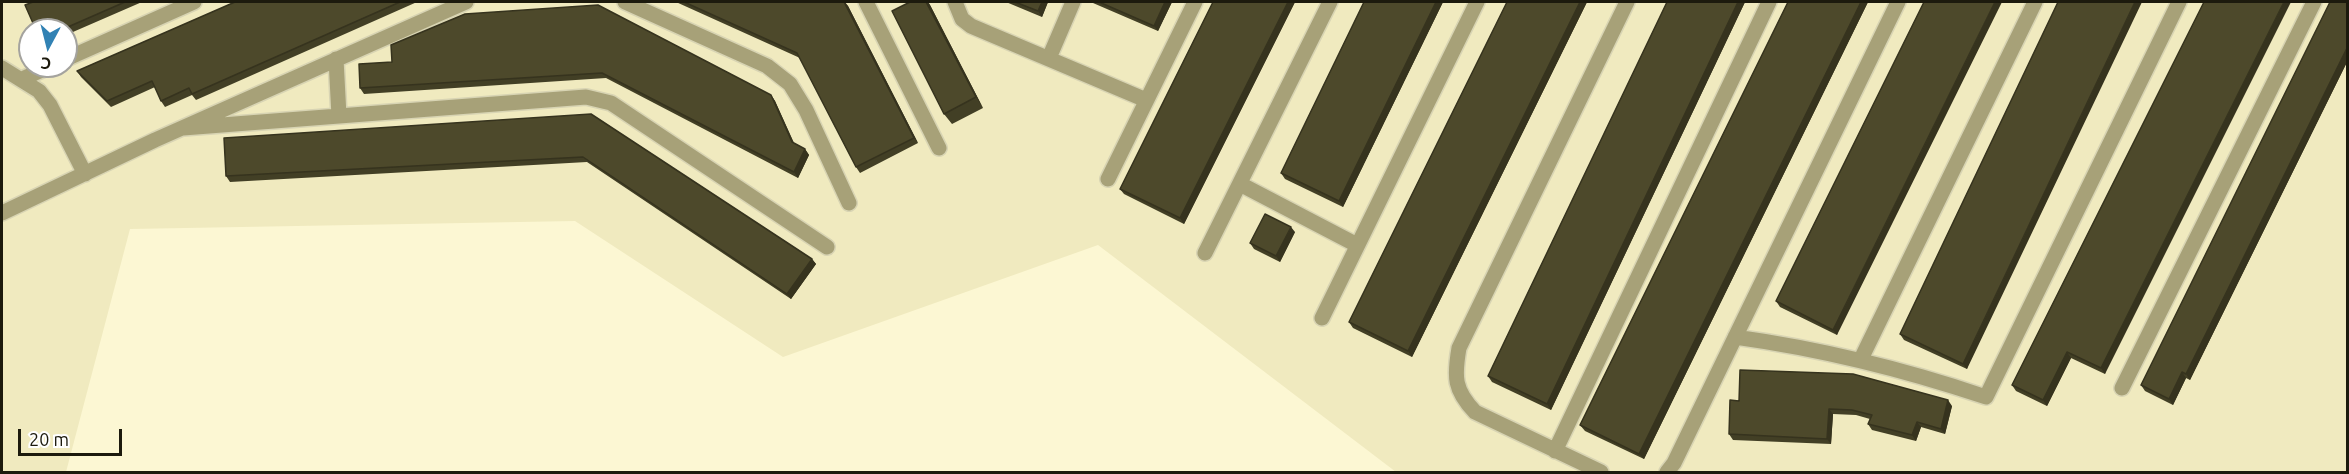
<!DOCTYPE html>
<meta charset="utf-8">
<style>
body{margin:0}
#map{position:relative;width:2349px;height:474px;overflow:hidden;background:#fcf7d3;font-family:Ubuntu,sans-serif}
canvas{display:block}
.frame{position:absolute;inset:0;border:3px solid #1c1a0d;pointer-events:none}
.north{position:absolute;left:18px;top:18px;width:60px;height:60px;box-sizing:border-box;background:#fff;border:2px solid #a4a39e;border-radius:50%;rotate:187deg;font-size:16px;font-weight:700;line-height:24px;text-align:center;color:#1c1a0d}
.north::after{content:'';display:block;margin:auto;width:21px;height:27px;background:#3282b4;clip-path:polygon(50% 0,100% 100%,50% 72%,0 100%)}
.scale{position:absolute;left:18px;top:429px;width:104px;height:27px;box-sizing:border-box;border:3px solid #1c1a0d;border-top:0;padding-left:8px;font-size:18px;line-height:21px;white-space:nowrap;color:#1c1a0d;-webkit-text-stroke:4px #fff;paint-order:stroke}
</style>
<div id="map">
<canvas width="2349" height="474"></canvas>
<div class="frame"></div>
<div class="north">С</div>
<div class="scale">20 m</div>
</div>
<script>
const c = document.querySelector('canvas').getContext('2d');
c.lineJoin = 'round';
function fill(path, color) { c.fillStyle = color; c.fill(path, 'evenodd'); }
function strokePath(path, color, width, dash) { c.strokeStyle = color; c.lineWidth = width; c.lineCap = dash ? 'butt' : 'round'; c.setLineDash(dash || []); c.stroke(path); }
fill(new Path2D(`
 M2,2H2347V472H1396L1098,245L783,357L575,221L130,229L66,472H2ZM30,30H66V66H30Z`), '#f0eabf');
const lane = new Path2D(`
 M625,2L767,66L790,84L806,110L849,203
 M866,2L939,148
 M955,2L962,19L971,26L1146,100
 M1049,58L1073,2
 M66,59L194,2
 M336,59L339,116
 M2,68L39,91L50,105L85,174
 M22,79L51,66
 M183,128L586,97L611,103L827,247
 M1108,179L1195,2
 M1240,184L1357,245
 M2,213L155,140L466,2
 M1205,253L1330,2
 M1322,318L1477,2
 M1735,337C1822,349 1903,369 1986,397L2179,2
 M1861,359L2035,2
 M2122,388L2314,2
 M1555,451L1769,2
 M1601,472L1475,412C1454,390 1454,377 1459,348L1627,2
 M1667,472L1674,463L1898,2`);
strokePath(lane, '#d8d4b3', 18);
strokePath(lane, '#a7a178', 15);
fill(new Path2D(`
 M33,2H142L66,35V30H36Z
 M235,2H417L196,100L192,95L165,107L161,101L155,87L111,107L81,77L77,71Z
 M676,2H845L848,6L918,143L860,173L856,167L800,58Z
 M926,2H928L930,5L983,108L952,124L944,114Z
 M1006,2H1048L1042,17Z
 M1092,2H1172L1158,31L1093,3Z
 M1213,2H1295L1184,224L1124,194L1120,189Z
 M1364,2H1443L1343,207L1285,179L1281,173Z
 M1507,2H1587L1412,357L1353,328L1349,322Z
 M1667,2H1745L1551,410L1492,382L1488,376Z
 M1788,2H1868L1644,459L1585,431L1580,425Z
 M1924,2L1837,335L1780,307L1776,301Z
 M2058,2L1967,369L1904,340L1900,334Z
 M2204,2L2105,374L2071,358L2047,406L2016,391L2012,385Z
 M2348,2V60L2190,380L2186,378L2173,405L2145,391L2141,385Z
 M465,14L771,95L775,101L794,143L805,149L809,155L798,178L606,78L364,94L360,88L392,62Z
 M591,114L812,259L816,264L791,299L587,162L230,182L226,176Z
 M1295,232L1280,262L1254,249L1250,243Z
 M1739,401L1952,406L1945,434L1921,427L1916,441L1872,430L1868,424L1870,419L1856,415L1833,414L1831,444L1733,440L1729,434Z`), '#423f25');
fill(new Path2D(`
 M844,2L848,6L918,143L914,138Z
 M926,2H928L930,5L983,108L976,97Z
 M1042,2H1048L1042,17L1038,11Z
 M1165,2H1172L1158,31L1154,26Z
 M1288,2H1295L1184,224L1180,218Z
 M1436,2H1443L1343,207L1339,201Z
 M1580,2H1587L1412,357L1408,351Z
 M1738,2H1745L1551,410L1547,404Z
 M1861,2H1868L1644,459L1639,454Z
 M1995,2H2002L1837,335L1833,330Z
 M2135,2H2142L1967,369L1963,364Z
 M2284,2H2291L2105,374L2101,368Z
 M2348,46V60L2190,380L2186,374Z
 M771,95L775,101L796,148L792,142Z
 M805,149L809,155L798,178L794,172Z
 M1291,227L1295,232L1280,262L1276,256Z
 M812,259L816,264L791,299L787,294Z
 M2067,352L2071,358L2047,406L2043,400Z
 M2182,372L2186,378L2173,405L2169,399Z
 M1948,400L1952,406L1945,434L1941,429Z
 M1829,409L1833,414L1831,444L1827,439Z
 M1917,422L1921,427L1916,441L1912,435Z`), '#36331e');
const building = new Path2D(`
 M33,2H125L61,30H36L25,5Z
 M235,2H400L192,94L189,88L161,101L152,81L107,101L77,71Z
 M684,2H844L914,138L856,167L797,53Z
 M910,2H926L976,97L944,114L892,11Z
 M1015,2H1042L1038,11Z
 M1099,2H1165L1154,26Z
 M1213,2H1288L1180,218L1120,189Z
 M1364,2H1436L1339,201L1281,173Z
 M1507,2H1580L1408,351L1349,322Z
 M1667,2H1738L1547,404L1488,376Z
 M1788,2H1861L1639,454L1580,425Z
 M1924,2H1995L1833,330L1776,301Z
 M2058,2H2135L1963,364L1900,334Z
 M2204,2H2284L2101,368L2067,352L2043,400L2012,385Z
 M2330,2H2348V46L2186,374L2182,372L2169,399L2141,385Z
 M598,5L771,95L792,142L805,149L794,172L602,73L360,88L359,64L392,62L391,45L465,14Z
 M591,114L812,259L787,294L583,157L226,176L224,138Z
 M1265,214L1291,227L1276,256L1250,243Z
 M1740,370L1853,374L1948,400L1941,429L1917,422L1912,435L1868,424L1872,415L1852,410L1829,409L1827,439L1729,434L1730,400L1739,401Z`);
fill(building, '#4d492b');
strokePath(building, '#36331e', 1.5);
</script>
